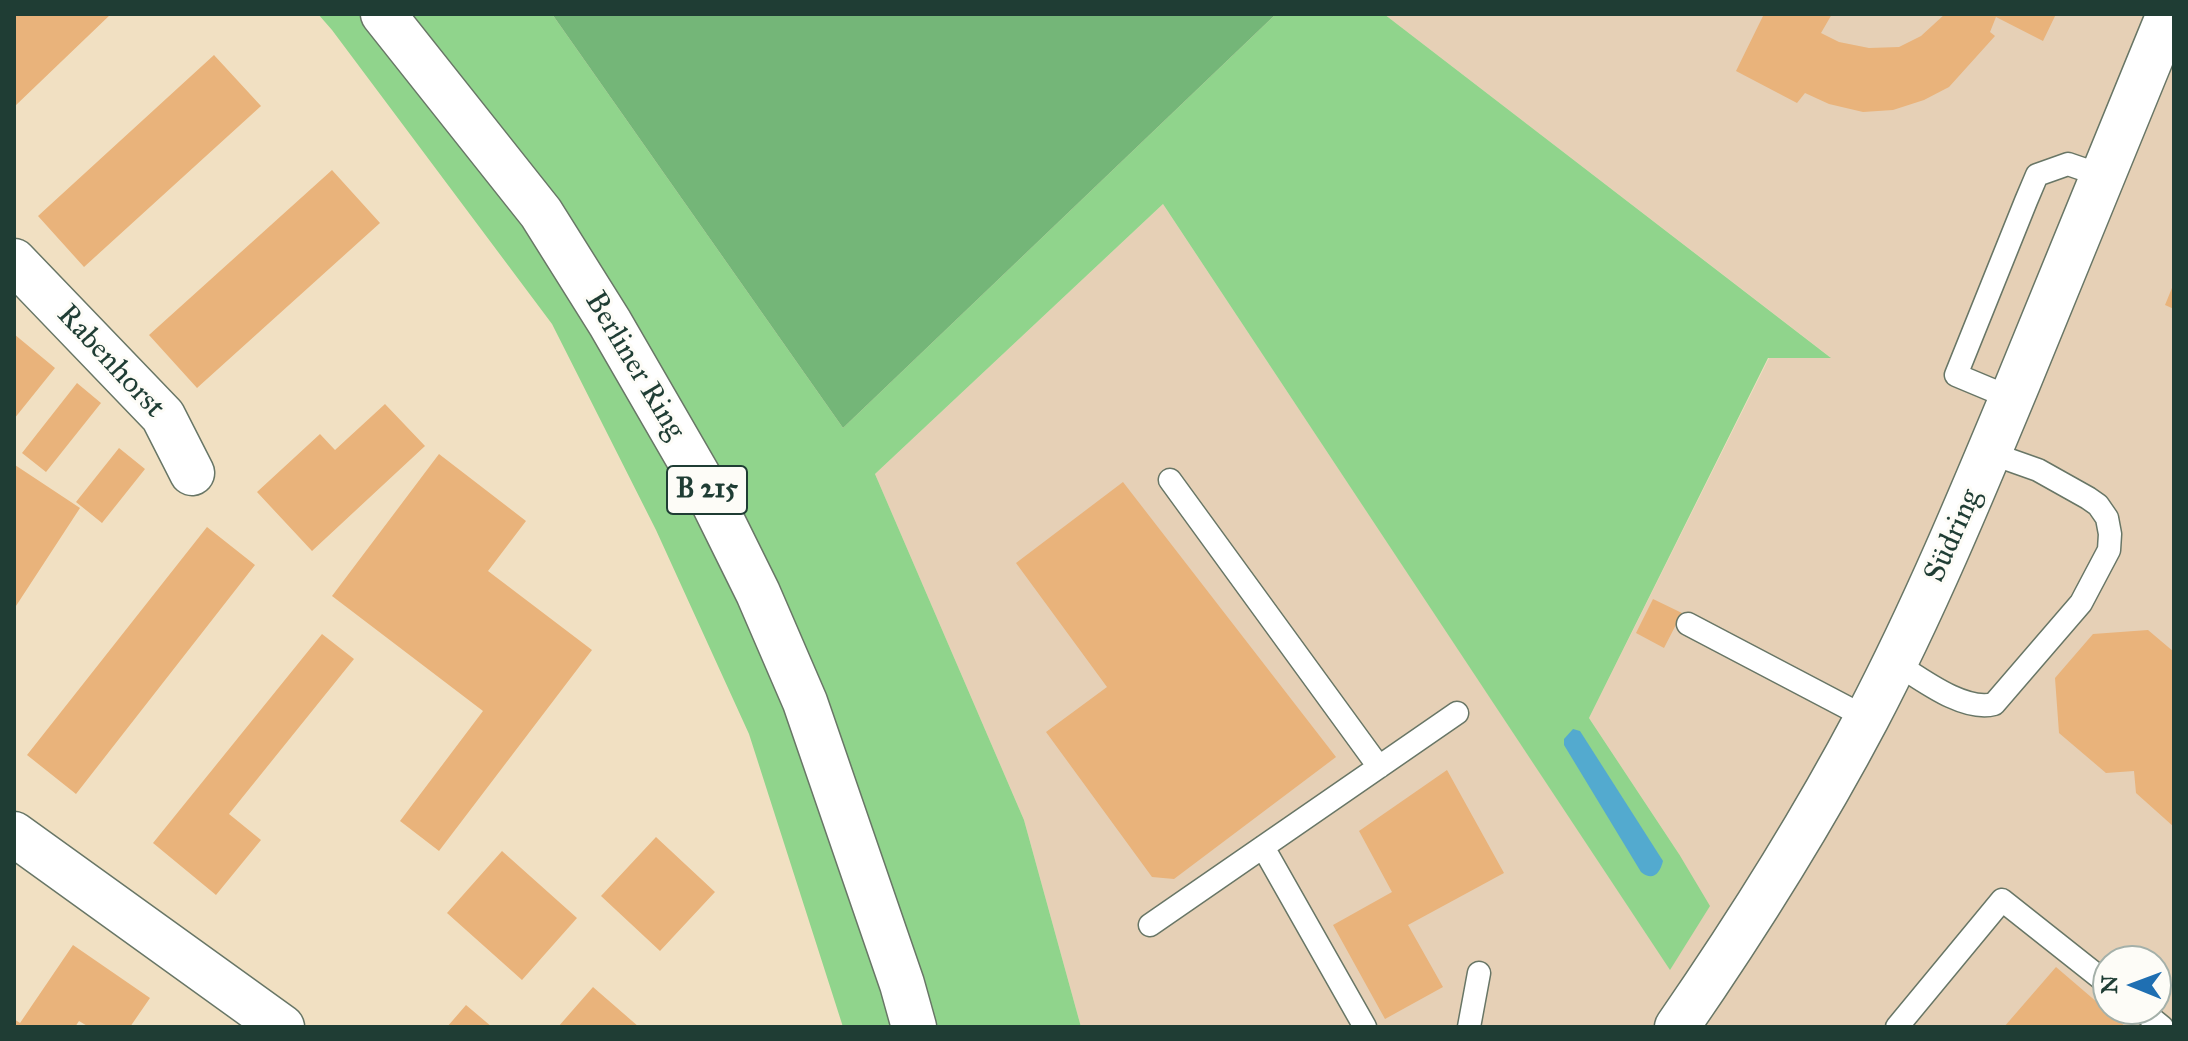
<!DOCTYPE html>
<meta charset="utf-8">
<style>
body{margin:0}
#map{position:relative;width:2188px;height:1041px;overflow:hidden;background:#f1e0c2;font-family:"IM FELL Great Primer",serif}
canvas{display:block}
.frame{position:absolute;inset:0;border:16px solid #1f3d34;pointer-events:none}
.north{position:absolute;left:2092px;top:945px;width:80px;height:80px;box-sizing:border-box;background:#fdfcf7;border:2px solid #a4b0a9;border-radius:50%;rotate:271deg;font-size:22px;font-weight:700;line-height:32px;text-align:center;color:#1f3d34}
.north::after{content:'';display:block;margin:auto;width:28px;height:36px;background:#1f6fb2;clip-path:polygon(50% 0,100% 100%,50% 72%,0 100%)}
</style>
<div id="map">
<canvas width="2188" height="1041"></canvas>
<div class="frame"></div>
<div class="north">N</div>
</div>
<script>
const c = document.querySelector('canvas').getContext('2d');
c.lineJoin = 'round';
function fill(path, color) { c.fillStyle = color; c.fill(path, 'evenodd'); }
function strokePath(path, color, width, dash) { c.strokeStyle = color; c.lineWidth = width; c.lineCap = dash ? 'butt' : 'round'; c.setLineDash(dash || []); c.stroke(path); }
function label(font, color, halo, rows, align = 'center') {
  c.font = font + ' "IM FELL Great Primer",serif'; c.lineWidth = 6; c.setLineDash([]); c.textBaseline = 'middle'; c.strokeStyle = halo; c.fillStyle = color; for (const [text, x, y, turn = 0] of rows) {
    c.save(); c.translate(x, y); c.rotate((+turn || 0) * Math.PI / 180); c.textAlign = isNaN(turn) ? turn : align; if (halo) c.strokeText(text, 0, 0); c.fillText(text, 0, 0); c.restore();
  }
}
fill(new Path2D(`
 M1384,14H2174V1027H1081L1024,820L875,474L1163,204L1670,969L1679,854L1589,718L1769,358L1830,357ZM2108,961H2156V1009H2108Z`), '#e6d0b6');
fill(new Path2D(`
 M318,14H552L843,428L1276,14H1384L1831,358H1768L1589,718L1679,854L1710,906L1670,970L1163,204L875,474L1024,820L1081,1027H843L749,734L656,530L552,324L332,30Z`), '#90d48c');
fill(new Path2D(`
 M552,14H1276L843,428Z`), '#74b678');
fill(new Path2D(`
 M1573,729L1580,731L1663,861C1660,873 1653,882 1641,872L1564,745V739Z`), '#53aacf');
fill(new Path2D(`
 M14,14H111L14,107Z
 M1764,14H1832L1821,33L1839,42L1869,48L1899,47L1921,36L1945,14H2056L2043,41L1996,17L1990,32L1995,36L1949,87L1924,100L1893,110L1863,112L1829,104L1805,93L1797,103L1736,71Z
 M214,55L261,106L84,267L38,216Z
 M332,170L380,223L197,388L149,335Z
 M2174,283V309L2165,305Z
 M14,334L55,368L14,419Z
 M77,383L101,403L46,472L22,453Z
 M385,404L425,446L312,551L257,492L320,434L335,450Z
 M119,448L145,469L102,523L76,502Z
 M439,454L526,521L488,571L592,650L439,851L400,821L483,711L332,596Z
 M15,465L80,508L14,609V467Z
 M1123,482L1336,757L1174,879L1152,877L1046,732L1107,687L1016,563Z
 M207,527L255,565L76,794L27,755Z
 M1653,599L1682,613L1664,648L1636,633Z
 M2148,630L2174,652V827L2136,793L2134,771L2106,773L2059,733L2055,678L2093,634Z
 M322,634L354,659L229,814L261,840L216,895L153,843Z
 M1447,770L1504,873L1408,925L1443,987L1385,1019L1333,925L1392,892L1359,831Z
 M656,837L715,892L660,951L601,896Z
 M502,851L577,918L522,980L447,913Z
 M73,945L150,998L130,1027H89L79,1021L75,1027H14V1019L20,1023Z
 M2056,967L2126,1027H2004Z
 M593,987L639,1027H558Z
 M466,1005L492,1027H447Z`), '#e9b37b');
const service = new Path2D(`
 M2011,398L1956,375L2026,201L2037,175L2068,164L2103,176
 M1170,480L1379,767
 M1688,624L1867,718
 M1894,662C1920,678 1963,712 1994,704L2081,603L2109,550L2110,534L2107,518L2098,505L2088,498L2038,470L1990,453
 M1263,847L1365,1027
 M1150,925L1457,713
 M2140,1009L2162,1027
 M1469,1027L1479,973
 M1897,1027L2002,900L2108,984`);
const minor = new Path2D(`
 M14,261L163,416L192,473
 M14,834L282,1027`);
const primary = new Path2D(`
 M383,14L541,213L610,323L710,496L758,593L805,702L902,984L914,1027
 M1677,1027C1746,927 1810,826 1867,718C1924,609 1971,496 2018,383C2069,260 2119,137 2169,14`);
strokePath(service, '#687666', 25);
strokePath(minor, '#687666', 47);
strokePath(primary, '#687666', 47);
strokePath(service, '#fff', 22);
strokePath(minor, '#fff', 44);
strokePath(primary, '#fff', 44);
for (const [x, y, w] of [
 [707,490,80]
]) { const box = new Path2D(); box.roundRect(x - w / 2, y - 24, w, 48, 6); c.fillStyle = '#fdfcf7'; c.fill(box); strokePath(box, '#1f3d34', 2); }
label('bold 28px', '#1f3d34', null, [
 ["B 215",707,490]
]);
label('30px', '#1f3d34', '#fdfcf7', [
 ["Rabenhorst",110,362,47],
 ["Berliner Ring",634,366,59],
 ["Südring",1954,536,-66]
]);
</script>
